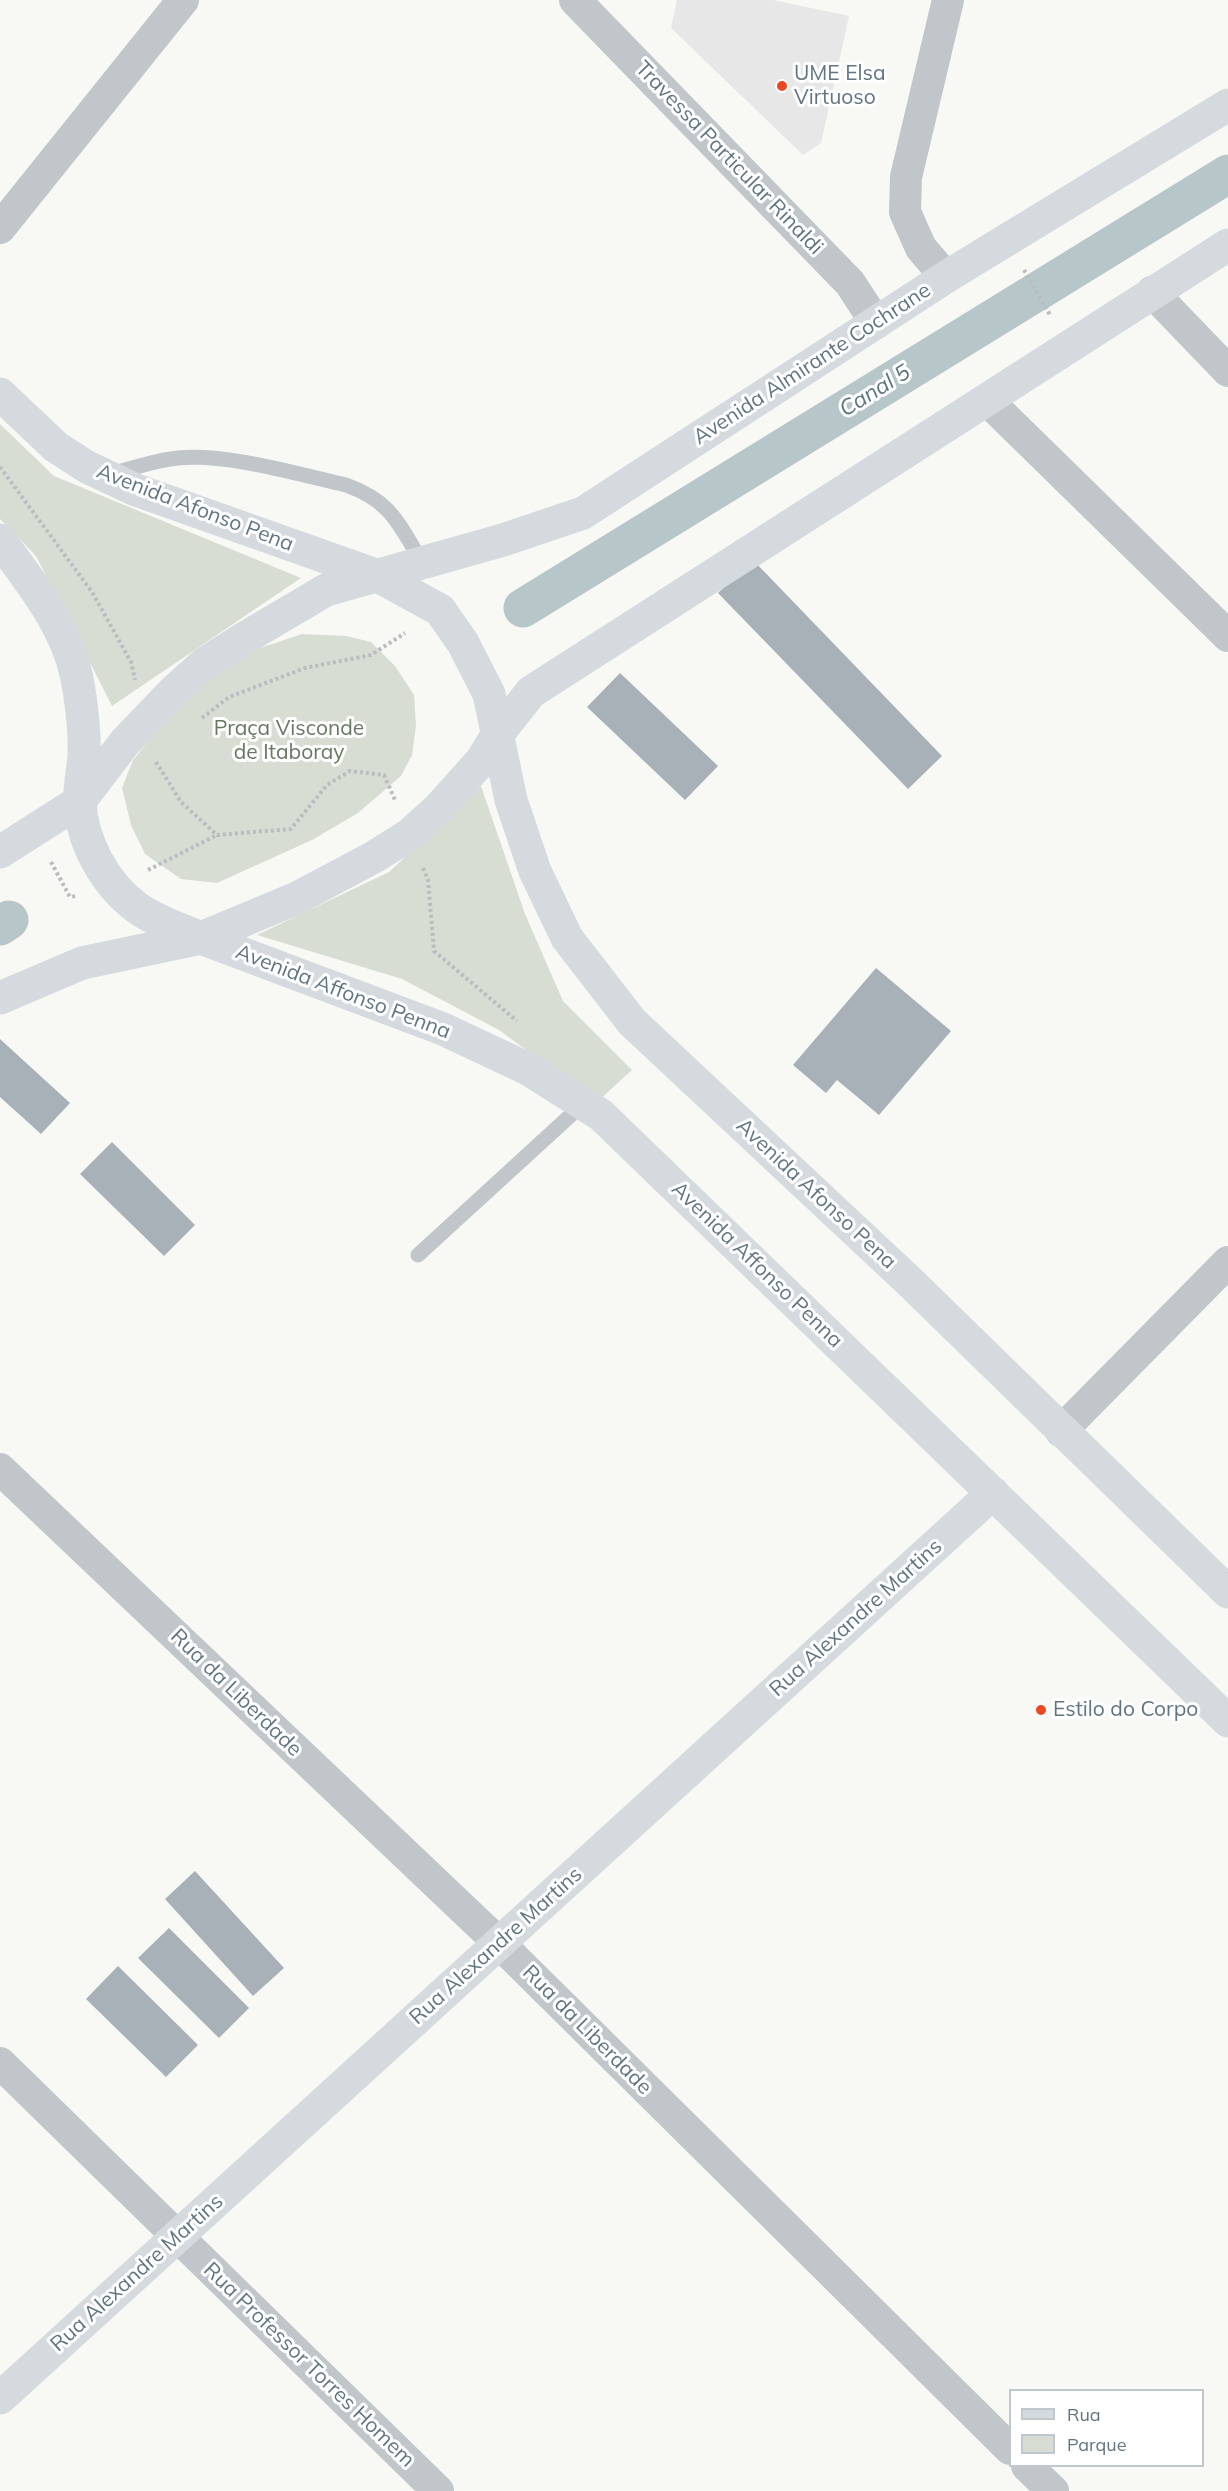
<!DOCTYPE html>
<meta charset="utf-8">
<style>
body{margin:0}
#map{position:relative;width:1228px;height:2491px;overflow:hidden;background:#f8f8f5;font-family:Mulish,sans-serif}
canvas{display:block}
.legend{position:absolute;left:1009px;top:2389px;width:195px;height:78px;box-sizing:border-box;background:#fff;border:2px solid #c0c8cd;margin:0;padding:8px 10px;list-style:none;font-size:18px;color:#617582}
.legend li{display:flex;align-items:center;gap:12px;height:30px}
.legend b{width:30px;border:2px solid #c0c8cd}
</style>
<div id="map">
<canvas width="1228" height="2491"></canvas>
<ul class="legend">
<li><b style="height:8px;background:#d5dade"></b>Rua</li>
<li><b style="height:16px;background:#d8ddd4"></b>Parque</li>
</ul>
</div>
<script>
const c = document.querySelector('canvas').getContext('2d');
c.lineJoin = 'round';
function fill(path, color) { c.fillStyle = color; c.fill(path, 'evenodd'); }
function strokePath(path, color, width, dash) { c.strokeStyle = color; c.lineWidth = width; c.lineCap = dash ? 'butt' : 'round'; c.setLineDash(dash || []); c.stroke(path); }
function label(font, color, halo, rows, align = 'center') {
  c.font = font + ' Mulish,sans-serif'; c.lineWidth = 6; c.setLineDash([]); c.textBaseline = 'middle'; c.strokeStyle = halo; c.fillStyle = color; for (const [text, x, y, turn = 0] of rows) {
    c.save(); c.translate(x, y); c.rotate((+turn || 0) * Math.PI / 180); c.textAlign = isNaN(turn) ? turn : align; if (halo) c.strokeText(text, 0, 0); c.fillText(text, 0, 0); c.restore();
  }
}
fill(new Path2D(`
 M677,0H773L849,16L821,143L803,155L671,28Z`), '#e6e7e6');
fill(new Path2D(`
 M0,424L54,476L301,578L112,706L36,556L0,519Z
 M302,634L346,636L371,642L395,666L414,695L416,726L412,755L401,776L358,813L312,840L217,883L181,879L145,854L131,825L122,788L133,760L182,700L242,654Z
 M481,786L525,914L563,1001L632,1070L597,1102L499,1030L402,979L257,935L389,872Z`), '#d8ddd4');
strokePath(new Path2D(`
 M523,608L1228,174
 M0,926L9,920`), '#b7c6c9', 39);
fill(new Path2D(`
 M753,560L942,756L908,789L718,593Z
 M620,673L718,766L685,800L587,707Z
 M876,968L951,1031L879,1115L837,1080L826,1093L793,1065Z
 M0,1039L70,1103L41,1134L0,1097Z
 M112,1142L195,1225L164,1256L80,1174Z
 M195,1871L284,1968L253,1996L165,1899Z
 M169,1928L249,2008L219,2038L138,1958Z
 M118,1966L198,2045L166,2077L86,1999Z`), '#a7b1b7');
strokePath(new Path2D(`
 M1024,270L1050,315
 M0,467L92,592L131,662L135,680
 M202,718L229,697L305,668L371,655L405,633
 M156,762L181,802L217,835L291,829L327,785L350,771L384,775L395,800
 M51,862L70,897L76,896
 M423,868L428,880L434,951L517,1021
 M148,870L217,835`), '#b9bdc0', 4, [3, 3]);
strokePath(new Path2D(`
 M110,474C132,469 155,460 178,458C226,453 297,474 346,485C391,501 398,523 422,562
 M418,1255L583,1104`), '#c1c6ca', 15);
strokePath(new Path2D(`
 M575,0L850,283L876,323
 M0,228L183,0
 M946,277L921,248L905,212L906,177L948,0
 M1152,292L1228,371
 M987,400L1228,636
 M1061,1431L1228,1262
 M0,1469L499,1943L1010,2449
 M0,2063L438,2491
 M1027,2466L1053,2491`), '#c1c6ca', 32);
strokePath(new Path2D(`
 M0,394L56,447L87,467L136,490L376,575L440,610L463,643L489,694L511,800L535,871L567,938L632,1022L910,1282L1228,1592
 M0,540C29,581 65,623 76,674C81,697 85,732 84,755C83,770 79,786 80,801C81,840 104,883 136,907C155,921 180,929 201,938L443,1029L528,1069L601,1115L1228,1721
 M0,852L80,801L125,742L175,690L204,664L243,639L326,590L503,540L583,513L946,277L1228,105
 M0,998L82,963L201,938L297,898L374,857L409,835L438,809L482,760L497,735L531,692L1228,245
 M0,2398L993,1493`), '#d5dade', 33);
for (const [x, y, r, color] of [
 [782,86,6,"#ec4721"],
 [1041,1710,6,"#ec4721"]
]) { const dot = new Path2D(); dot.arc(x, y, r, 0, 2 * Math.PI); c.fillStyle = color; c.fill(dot); strokePath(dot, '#fff', 2); }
label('21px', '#617582', '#fff', [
 ["UME Elsa",794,74],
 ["Virtuoso",794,98],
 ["Estilo do Corpo",1053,1710]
], 'left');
label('21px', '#617582', '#fff', [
 ["Travessa Particular Rinaldi",729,158,46],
 ["Avenida Almirante Cochrane",812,364,-33],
 ["Avenida Afonso Pena",195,508,21],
 ["Avenida Affonso Penna",343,992,21],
 ["Avenida Afonso Pena",816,1194,43],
 ["Avenida Affonso Penna",757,1265,44],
 ["Rua Alexandre Martins",856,1618,-42],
 ["Rua da Liberdade",236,1693,44],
 ["Rua Alexandre Martins",496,1946,-42],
 ["Rua da Liberdade",587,2030,45],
 ["Rua Alexandre Martins",137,2273,-42],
 ["Rua Professor Torres Homem",309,2365,44]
]);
label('21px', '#667961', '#fff', [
 ["Praça Visconde",289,729],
 ["de Itaboray",289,753]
]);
label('italic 22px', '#5c757c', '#fff', [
 ["Canal 5",875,391,-32]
]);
</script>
